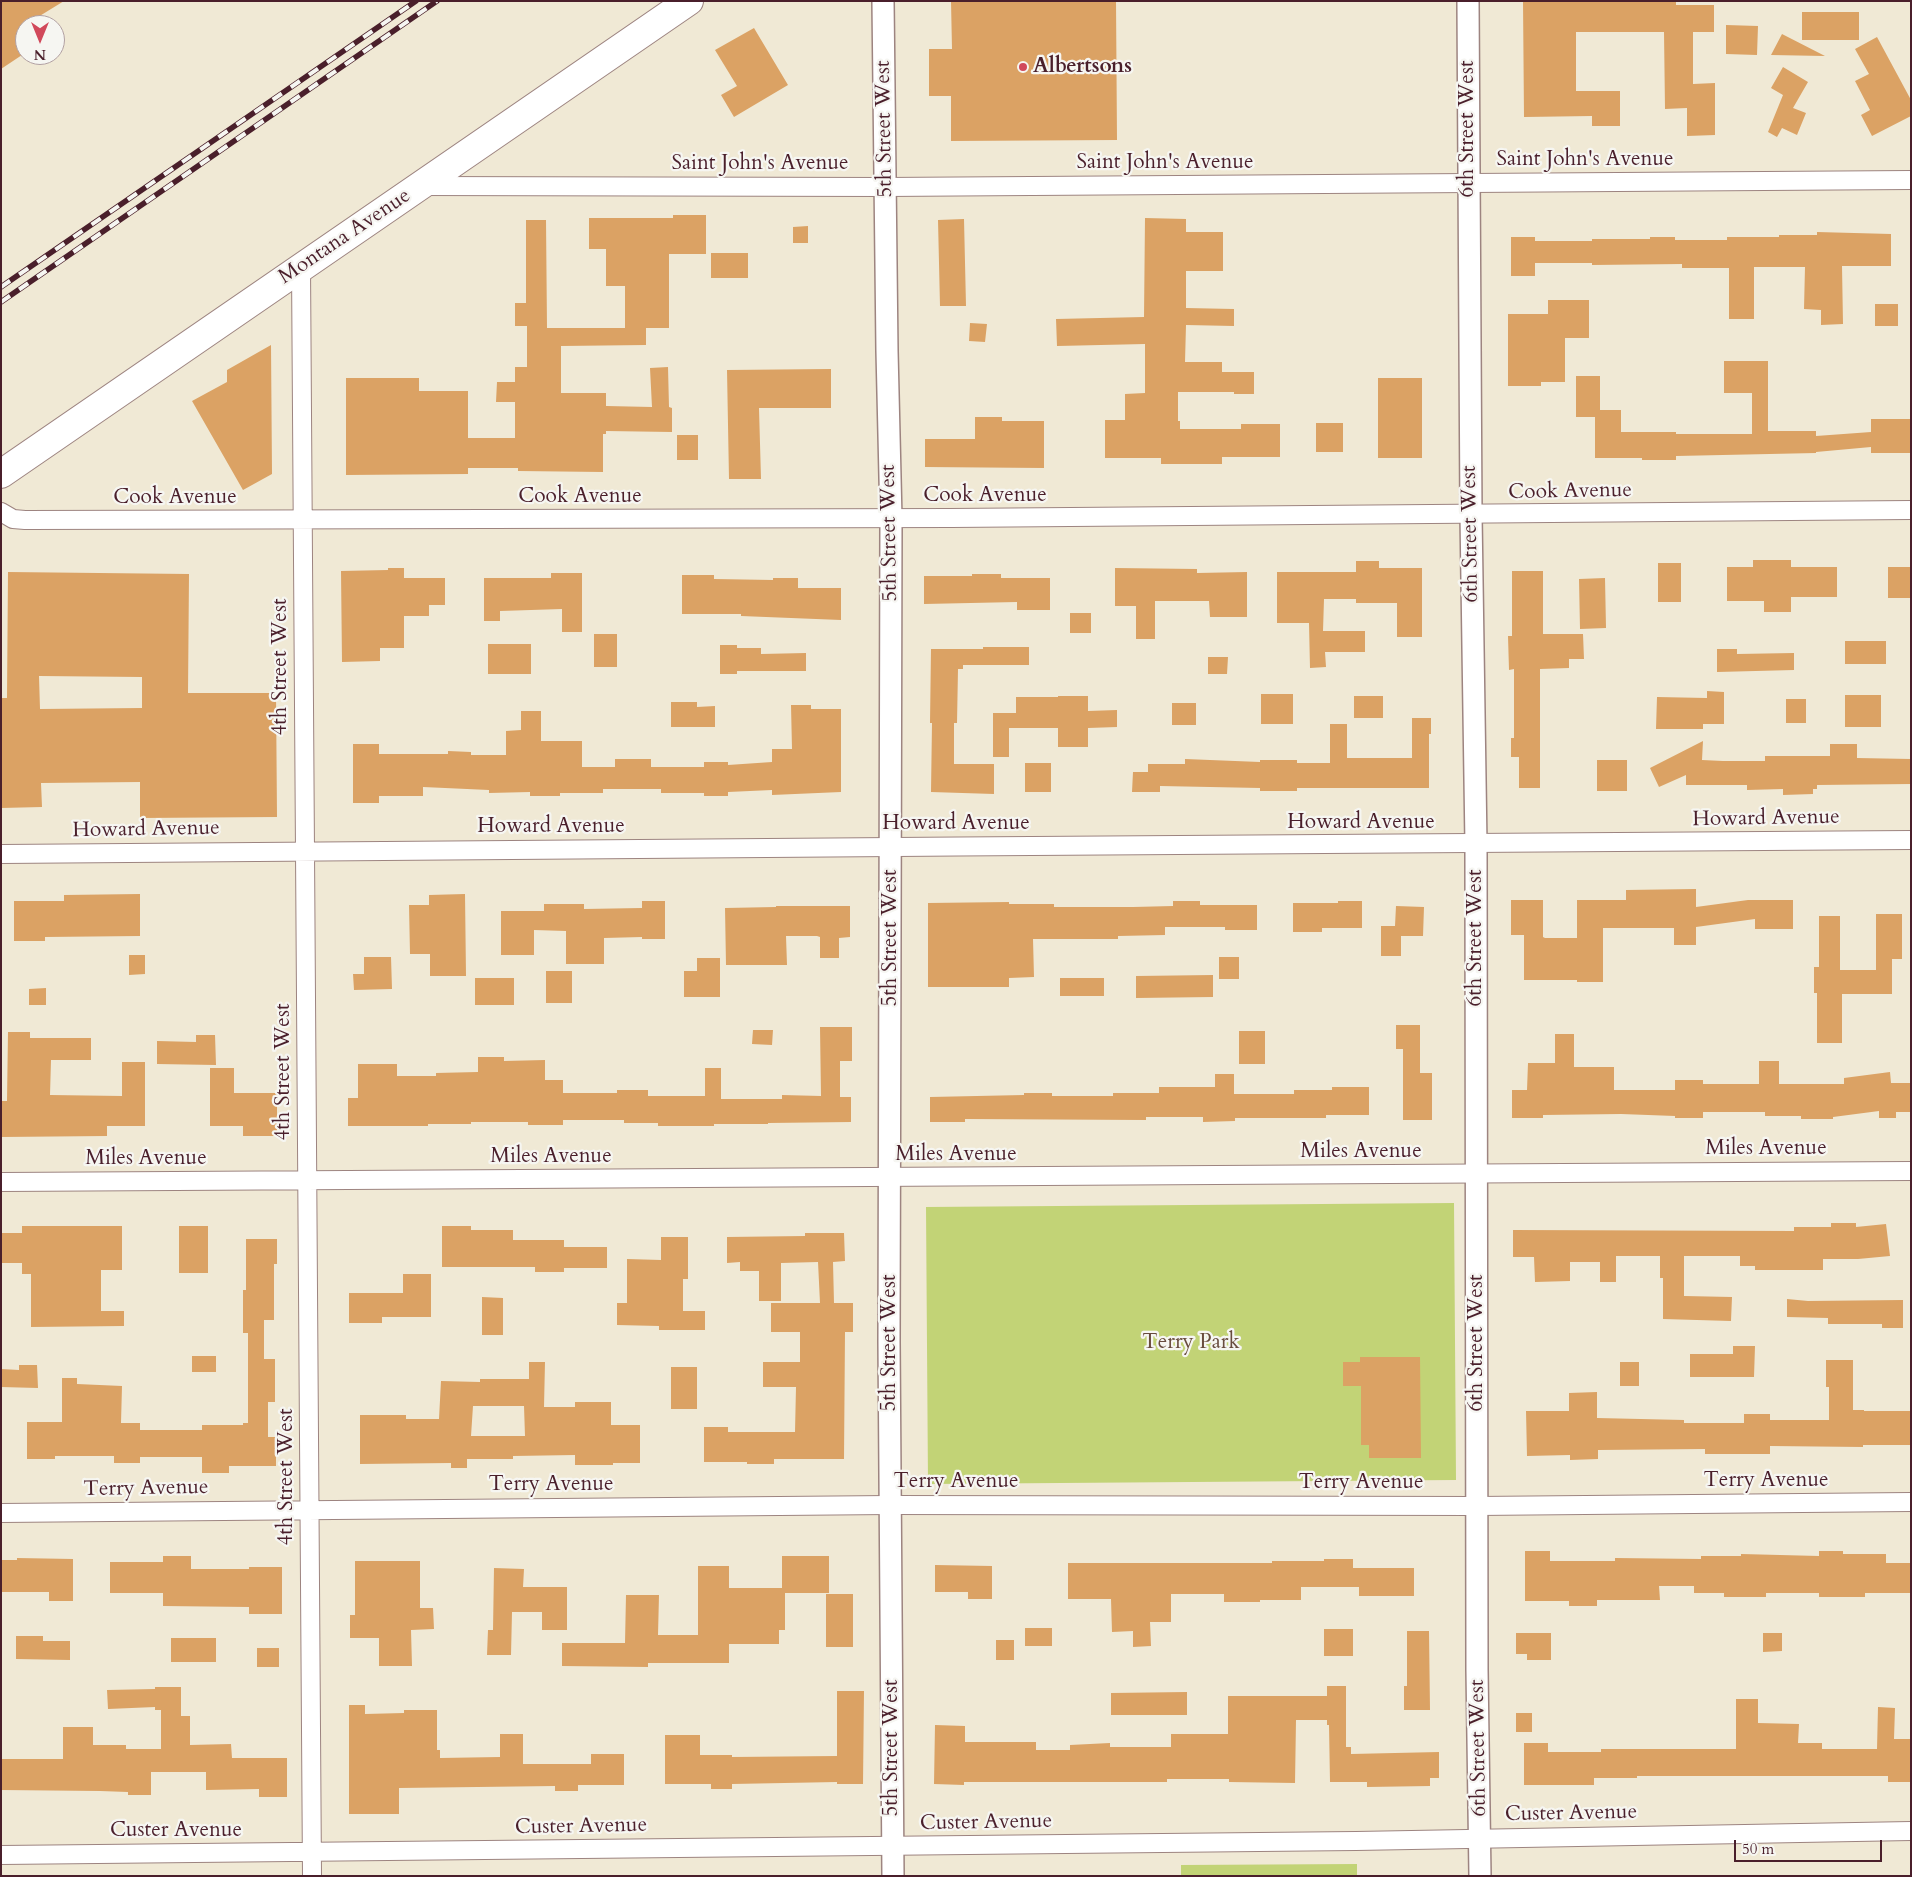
<!DOCTYPE html>
<style>
body{margin:0}
#map{position:relative;width:1912px;height:1877px;overflow:hidden;background:#f0e9d5;font-family:Cardo,serif}
canvas{display:block}
.frame{position:absolute;inset:0;border:2px solid #4a1f2b;pointer-events:none}
.north{position:absolute;left:15px;top:15px;width:50px;height:50px;box-sizing:border-box;background:#f6f6f2;border:1px solid #b1a0a2;border-radius:50%;rotate:180deg;font-size:14px;font-weight:700;line-height:20px;text-align:center;color:#4a1f2b}
.north::after{content:'';display:block;margin:auto;width:18px;height:22px;background:#d1495b;clip-path:polygon(50% 0,100% 100%,50% 72%,0 100%)}
.scale{position:absolute;left:1734px;top:1840px;width:148px;height:22px;box-sizing:border-box;border:2px solid #4a1f2b;border-top:0;padding-left:6px;font-size:15px;line-height:18px;white-space:nowrap;color:#4a1f2b;-webkit-text-stroke:4px #f6f6f2;paint-order:stroke}
</style>
<div id="map">
<canvas width="1912" height="1877"></canvas>
<div class="frame"></div>
<div class="north">N</div>
<div class="scale">50 m</div>
</div>
<script>
const c = document.querySelector('canvas').getContext('2d');
c.lineJoin = 'round';
function fill(path, color) { c.fillStyle = color; c.fill(path, 'evenodd'); }
function strokePath(path, color, width, dash) { c.strokeStyle = color; c.lineWidth = width; c.lineCap = dash ? 'butt' : 'round'; c.setLineDash(dash || []); c.stroke(path); }
function label(font, color, halo, rows, align = 'center') {
  c.font = font + ' Cardo,serif'; c.lineWidth = 4.5; c.setLineDash([]); c.textBaseline = 'middle'; c.strokeStyle = halo; c.fillStyle = color; for (const [text, x, y, turn = 0] of rows) {
    c.save(); c.translate(x, y); c.rotate((+turn || 0) * Math.PI / 180); c.textAlign = isNaN(turn) ? turn : align; if (halo) c.strokeText(text, 0, 0); c.fillText(text, 0, 0); c.restore();
  }
}
fill(new Path2D(`
 M1454,1203L1456,1480L928,1484L926,1207Z
 M1357,1864V1876H1181V1865Z`), '#c2d376');
fill(new Path2D(`
 M1,1H64L25,25V53L1,69Z
 M951,1H1116L1117,140L951,141V96H929V49H952Z
 M1523,1H1676V5H1714V32H1693V84L1715,83V135L1687,136V108L1665,109L1664,32H1576V91H1620V126H1592V116L1524,117Z
 M1802,12H1859V40H1802Z
 M1726,25L1758,26L1757,55L1726,54Z
 M754,28L788,85L734,117L721,95L737,86L715,50Z
 M1782,34L1825,56L1771,55Z
 M1877,37L1911,100V116L1872,136L1861,115L1870,110L1855,81L1869,74L1855,49Z
 M1783,67L1808,82L1793,108L1806,113L1797,135L1782,128L1777,137L1768,132L1783,95L1771,88Z
 M673,215H706V254H669V328H646V345L561,346V393H606V406L652,407L650,368L668,367L669,407L672,408V432L606,431V434H603V472L518,471V468H468V474L346,475V378H419V391H468V438H515V402H496L497,382H515V367H527V326H515V303H526V220H546L547,328H625V286H606V249H589V218H673Z
 M1145,218L1186,219V232H1223V271H1186V308L1234,309V326L1186,325L1185,362H1222V372H1254V394H1234V392H1178V421H1180V429H1241V424H1280V457H1222V464H1161V458H1105V420H1125V394L1145,393V344L1057,346L1056,319L1144,317Z
 M964,219L966,306H940L938,220Z
 M808,226V243H793V227Z
 M1817,232L1891,234V266H1842L1843,324L1821,325V310L1804,309L1805,267H1754V319H1729V268H1682V264L1592,265V263H1535V276H1511V237H1535V241H1592V239H1650V237H1675V240H1727V237H1779V235H1817Z
 M711,253H748V278H711Z
 M1548,300H1589V338H1565V382H1541V386H1508V314H1548Z
 M1875,304H1898V326H1875Z
 M970,323L987,324L985,342L969,341Z
 M271,345L272,474L243,490L192,401L227,382V370Z
 M1724,361H1768V431H1816V436L1871,432V419H1911V453H1871V447L1816,452V453L1676,456V460H1642V458H1595V417H1576V376H1600V410H1621V432H1676V434H1752V393H1724Z
 M831,369V408H759L761,479H729L727,370Z
 M1378,378H1422V458H1378Z
 M975,417H1002V421H1044V468L925,467V439H975Z
 M1316,423H1343V452H1316Z
 M677,435H698V460H677Z
 M1753,560H1791V567H1837V597H1791V612H1764V601H1727V567H1753Z
 M1356,561H1379V568H1422V637H1397V603H1356V599H1324L1323,631H1365V652H1325L1326,667L1310,668L1309,623H1277V572H1356Z
 M1658,563H1681V602H1658Z
 M1888,567H1911V598H1888Z
 M388,568H404V578H445V605H429V616H404V648H380V661L342,662L341,571L388,570Z
 M1115,568L1197,569V573L1247,572V617H1210L1209,601H1155V639H1136V606H1115Z
 M1512,571H1543V634H1583L1584,659H1569V668L1540,669V788H1519V757H1511V738H1514V669L1509,670L1508,636H1512Z
 M8,572L189,574L188,693H276L277,817L140,818V782L41,783L42,807L1,808V698H7ZM39,676L142,677V708L40,709Z
 M551,573H582V632H562V609L500,611V621H484V578H551Z
 M972,574H1001V578H1050V610H1017V602L924,604V576H972Z
 M682,575H714V579L773,580V578H798V588H841V620L741,616V614H682Z
 M1605,578L1606,628L1580,629L1579,579Z
 M1070,613H1091V633H1070Z
 M594,634H617V667H594Z
 M1845,641H1886V664H1845Z
 M488,644H531V674H488Z
 M720,645H737V648H761V654L806,653V671H737V674H720Z
 M983,647H1029V665H963V669H958L957,723H954V764H994V794L931,792L932,723H930L931,649H983Z
 M1717,649H1737V654L1794,653V670L1717,672Z
 M1208,657H1228L1227,674H1208Z
 M1707,691L1724,692V724H1703V729H1656L1657,697L1707,698Z
 M1261,694H1293V724H1261Z
 M1845,695H1881V727H1845Z
 M1058,696H1088V711L1117,710V727L1088,728V747H1058V728H1009V757H993V713H1016V697H1058Z
 M1354,696H1383V718H1354Z
 M1786,699H1806V723H1786Z
 M671,702H697V707L715,706V727H671Z
 M1172,703H1196V725H1172Z
 M791,705H811V709H841V792L772,795V790L728,792V796H704V793H661V789H603V793H560V796H530V792L489,793V790L423,787V796H379V803H353V744H379V754H448V751L471,752V755H506V731L521,730V711H541V741H582V767H615V759H651V767H704V762H728V765L772,762V749H792Z
 M1412,718H1431V734H1429V788H1297V791H1260V788L1160,786V792H1132L1133,772H1148V764H1185V759L1260,762V760H1297V763H1330V724H1347V758H1412Z
 M1703,741L1702,760L1723,761H1765V756H1830V744H1857V758L1911,759V784L1817,785V789H1813V794L1783,795V789L1747,790V785H1686V775L1659,787L1650,768Z
 M1597,760H1627V791H1597Z
 M1025,763H1051V792H1025Z
 M1696,889V907L1748,900H1793V929H1755V919L1696,927V945H1674V928H1603V982H1577V980H1524V935H1511V900H1543V937L1545,938H1577V900H1626V890Z
 M140,894V936L45,937V941H14V901H64V895Z
 M465,894L466,976H430V954H410L409,905H429V895Z
 M642,901H665V939H642V937L604,938V964H566V931L534,930V955H501V911H544V904H584V909L642,908Z
 M1173,901H1200V905H1257V930H1225V927H1165V935L1118,936V939H1033L1034,977L1009,978V987H928V903L1009,902V904H1054V907H1133L1173,906Z
 M1338,901H1362V928H1322V932H1293V903H1338Z
 M776,906H850V937L839,938V958H820V937L817,936H786L787,965H726L725,908L776,907Z
 M1396,906L1424,907L1423,936H1401V956H1381V926H1395Z
 M1876,914H1902V959H1892V994H1842V1043H1817V993H1814V967H1819V916H1840V970H1876Z
 M129,955H145V974L129,975Z
 M364,957H391L392,989L354,990L353,974H364Z
 M1219,957H1239V979H1219Z
 M697,958H720V997H684V971H697Z
 M546,971H572V1003H546Z
 M1213,975V997L1136,998V976Z
 M475,978H514V1005H475Z
 M1060,978H1104V996H1060Z
 M46,988V1005H29V989Z
 M1396,1025H1420V1073H1432V1120H1403V1049H1396Z
 M820,1027H852V1061H840V1097H851V1122L768,1123V1124H714V1126H658V1123H624V1120H563V1125H528V1122H471V1124H428V1126H348V1098H358V1064H397V1076H436V1073L478,1072V1057H504V1061L545,1060V1080H563V1093H617V1090H648V1096H705V1068H721V1099H782V1095L821,1096Z
 M753,1030H773L772,1045L752,1044Z
 M1239,1031H1265V1064H1239Z
 M8,1032H30V1038H91V1060H51L50,1095L122,1096V1062H145V1126H107V1136L1,1137V1101H7Z
 M1555,1034H1574V1067H1614V1090H1675V1080H1703V1084H1759V1061H1779V1084H1844V1078L1890,1072L1891,1083H1911V1112H1896V1118H1879V1111L1833,1117V1119H1801V1116H1765V1112H1703V1118H1675V1116L1621,1114L1543,1115V1118H1512V1090H1527L1528,1063H1555Z
 M196,1035H215L216,1065L157,1064V1041L196,1042Z
 M210,1068H234V1093H277V1136H243V1126H210Z
 M1215,1074H1234V1094H1294V1090H1332V1087H1369V1115H1326V1118H1235V1121L1203,1122V1117H1146V1120L965,1119V1122H930V1097L1024,1095V1093H1052V1096H1113V1093H1159V1087H1215Z
 M1831,1223H1856V1227L1886,1224L1890,1256L1858,1259H1823V1270H1755V1266H1740V1256H1684V1296L1732,1297L1731,1321L1663,1319V1278H1660V1256H1616V1282H1600V1262H1570V1281L1535,1282L1534,1257H1513V1230L1794,1231V1227H1831Z
 M22,1226H122V1270H101V1311H124V1326L31,1327V1274H22V1263H1V1233H22Z
 M179,1226H208V1273H179Z
 M442,1226H471V1230H513V1240H564V1247H607V1268H564V1272H535V1267H442Z
 M805,1233H844L845,1261L833,1262L834,1303H853V1332H845L844,1459H774V1464H747V1462H704V1427H728V1432H795L796,1387H763V1362H800V1332H771V1303H820L818,1262L781,1263V1301H759V1271H740V1262L727,1263V1237L805,1236Z
 M661,1237H688V1279H683V1311H705V1330H659V1326L617,1325V1303H627V1259L661,1260Z
 M246,1239H277V1264H274V1320H264V1359H275V1402H268V1437H276V1466H229V1473H202V1457H140V1463H114V1456H55V1459H27V1422H62V1378H77V1384L122,1386L121,1423H140V1430H202V1425H243V1423H248V1333H243V1290H246Z
 M403,1274H431V1317H382V1323H349V1293H403Z
 M482,1297L503,1298V1335H482Z
 M1787,1299L1808,1301L1903,1300V1328H1882V1324H1828V1318L1787,1317Z
 M1733,1346H1755L1754,1377H1690V1354H1733Z
 M192,1356H216V1372H192Z
 M1360,1357H1420L1421,1458H1369V1445H1361V1386H1343V1362H1360Z
 M1826,1360H1853V1410H1864V1411H1911V1445H1863V1447L1770,1446V1454H1705V1449L1598,1450V1459L1570,1460V1455L1527,1456L1526,1411H1569V1393L1597,1392V1418L1684,1420V1423H1744V1414H1770V1420H1829V1387H1826Z
 M529,1362H545L544,1407H575V1402H611V1425H640V1463H613V1465H575V1455L513,1456V1459H467V1468H451V1463L360,1464V1415H406V1419H439L441,1381L480,1382V1379H529ZM473,1406H524L525,1436H471Z
 M1620,1362H1639V1386H1620Z
 M19,1365H37L38,1388L1,1387V1369L19,1370Z
 M671,1367H697V1409H671Z
 M1525,1551H1550V1561H1615V1558L1701,1559V1556H1741V1554L1819,1556V1551H1843V1554H1886V1563H1911V1593H1865V1597H1819V1593H1766V1597H1724V1593H1694V1586H1659L1660,1600H1597V1606H1569V1601H1525Z
 M163,1556H191V1569H249V1567H282V1614H249V1607L163,1606V1593H110V1562H163Z
 M782,1556H829V1593H785V1630H779V1644H729V1663H648V1667L562,1666V1643H625L626,1595H659L658,1635H698V1566H729V1588H782Z
 M17,1558L73,1559V1601H49V1592H1V1560H17Z
 M1324,1559H1353V1568H1414V1596H1359V1587H1301V1600H1260V1602H1224V1594H1171V1622H1150L1151,1646L1133,1647V1631L1112,1632L1111,1599H1068V1563H1272V1561H1324Z
 M355,1561H420V1608H433L434,1629L411,1630L412,1666H379V1638H350V1615H355Z
 M935,1565L992,1566V1599H968V1592H935Z
 M494,1568L524,1569L523,1587H567V1630H542V1612H512L511,1655H487L488,1630H493Z
 M826,1594H853V1647H826Z
 M1025,1628H1052V1646H1025Z
 M1324,1629H1353V1656H1324Z
 M1407,1631H1429L1430,1710H1404V1686H1407Z
 M1516,1633H1551V1660H1527V1654H1516Z
 M1763,1633H1782V1651L1763,1652Z
 M16,1636H43V1641H70V1660L16,1659Z
 M171,1638H216V1662H171Z
 M996,1640H1014V1660H996Z
 M257,1648H279V1667H257Z
 M1327,1686H1346V1747H1351V1754L1439,1752V1778H1430V1786L1367,1787V1782H1330L1329,1725H1327V1720H1296L1295,1783L1229,1782V1779H1167V1782H964V1785L934,1784L935,1725L965,1726V1742H1036V1750H1070V1745L1110,1743V1747H1171V1734H1228V1696H1327Z
 M155,1687H181V1716H190V1745L231,1744L232,1758H287V1797H259V1789L206,1790V1772H151V1795H128V1792L100,1791L1,1790V1759H63V1727H93V1745H126V1749H161V1710H155V1707L108,1709L107,1690L155,1689Z
 M837,1691H864L863,1784H837V1782L732,1784V1789H711V1784H665V1735H700V1755H732V1757L837,1756Z
 M1187,1692V1715H1111V1693Z
 M1736,1699H1758V1723L1799,1724L1798,1743H1822V1749H1877L1878,1707L1895,1708L1894,1739H1911V1782H1888V1776H1637V1778H1594V1785H1524V1743H1548V1752H1601V1749H1736Z
 M349,1705H365V1714L404,1713V1710H437V1750H440V1758L500,1757V1734H523V1764H591V1754H624V1785H578V1791H555V1786L399,1788V1814H349Z
 M1516,1713H1532V1732H1516Z`), '#dba264');
const minor = new Path2D(`
 M420,186L885,187L1911,180
 M301,267L312,1876
 M1,512L13,519L25,520C654,520 1282,518 1911,510
 M1,854C638,846 1274,847 1911,840
 M1,1182L1911,1171
 M1,1513L890,1505L1477,1506L1911,1502
 M1,1855L1356,1841L1911,1831`);
const tertiary = new Path2D(`
 M883,1L887,351L891,519L889,1341L893,1876
 M1468,1L1471,515L1476,845L1477,1670L1480,1876`);
const primary = new Path2D(`
 M1,474L689,1`);
strokePath(minor, '#9d8480', 20);
strokePath(tertiary, '#9d8480', 24);
strokePath(primary, '#9d8480', 30);
strokePath(minor, '#fff', 18);
strokePath(tertiary, '#fff', 21);
strokePath(primary, '#fff', 28);
const rail = new Path2D(`
 M1,287L416,1
 M1,302L437,1`);
strokePath(rail, '#4a1f2b', 5.5);
strokePath(rail, '#f6f6f2', 4, [11]);
for (const [x, y, r, color] of [
 [1023,67,5,"#d1495b"]
]) { const dot = new Path2D(); dot.arc(x, y, r, 0, 2 * Math.PI); c.fillStyle = color; c.fill(dot); strokePath(dot, '#f6f6f2', 2); }
label('bold 21px', '#4a1f2b', '#f6f6f2', [
 ["Albertsons",1033,67]
], 'left');
label('21px', '#4a1f2b', '#f6f6f2', [
 ["5th Street West",885,129,-91],
 ["6th Street West",1468,129,-90],
 ["Saint John's Avenue",1585,160],
 ["Saint John's Avenue",1165,163],
 ["Saint John's Avenue",760,164],
 ["Montana Avenue",345,237,-34],
 ["Cook Avenue",1570,492,-1],
 ["Cook Avenue",985,496],
 ["Cook Avenue",580,497],
 ["Cook Avenue",175,498],
 ["5th Street West",890,533,-91],
 ["6th Street West",1471,534,-91],
 ["4th Street West",281,667,-90],
 ["Howard Avenue",1766,819,-1],
 ["Howard Avenue",1361,823],
 ["Howard Avenue",956,824],
 ["Howard Avenue",551,827],
 ["Howard Avenue",146,830,-1],
 ["5th Street West",891,938,-90],
 ["6th Street West",1476,938,-90],
 ["4th Street West",284,1072,-90],
 ["Miles Avenue",1766,1149],
 ["Miles Avenue",1361,1152],
 ["Miles Avenue",956,1155],
 ["Miles Avenue",551,1157],
 ["Miles Avenue",146,1159],
 ["5th Street West",890,1343,-90],
 ["6th Street West",1477,1343,-90],
 ["4th Street West",287,1477,-90],
 ["Terry Avenue",1766,1481],
 ["Terry Avenue",956,1482],
 ["Terry Avenue",1361,1483],
 ["Terry Avenue",551,1485],
 ["Terry Avenue",146,1489,-1],
 ["5th Street West",892,1748,-90],
 ["6th Street West",1479,1748,-91],
 ["Custer Avenue",1571,1814,-1],
 ["Custer Avenue",986,1823,-1],
 ["Custer Avenue",581,1827,-1],
 ["Custer Avenue",176,1831]
]);
label('21px', '#684c3e', '#f6f6f2', [
 ["Terry Park",1191,1343]
]);
</script>
